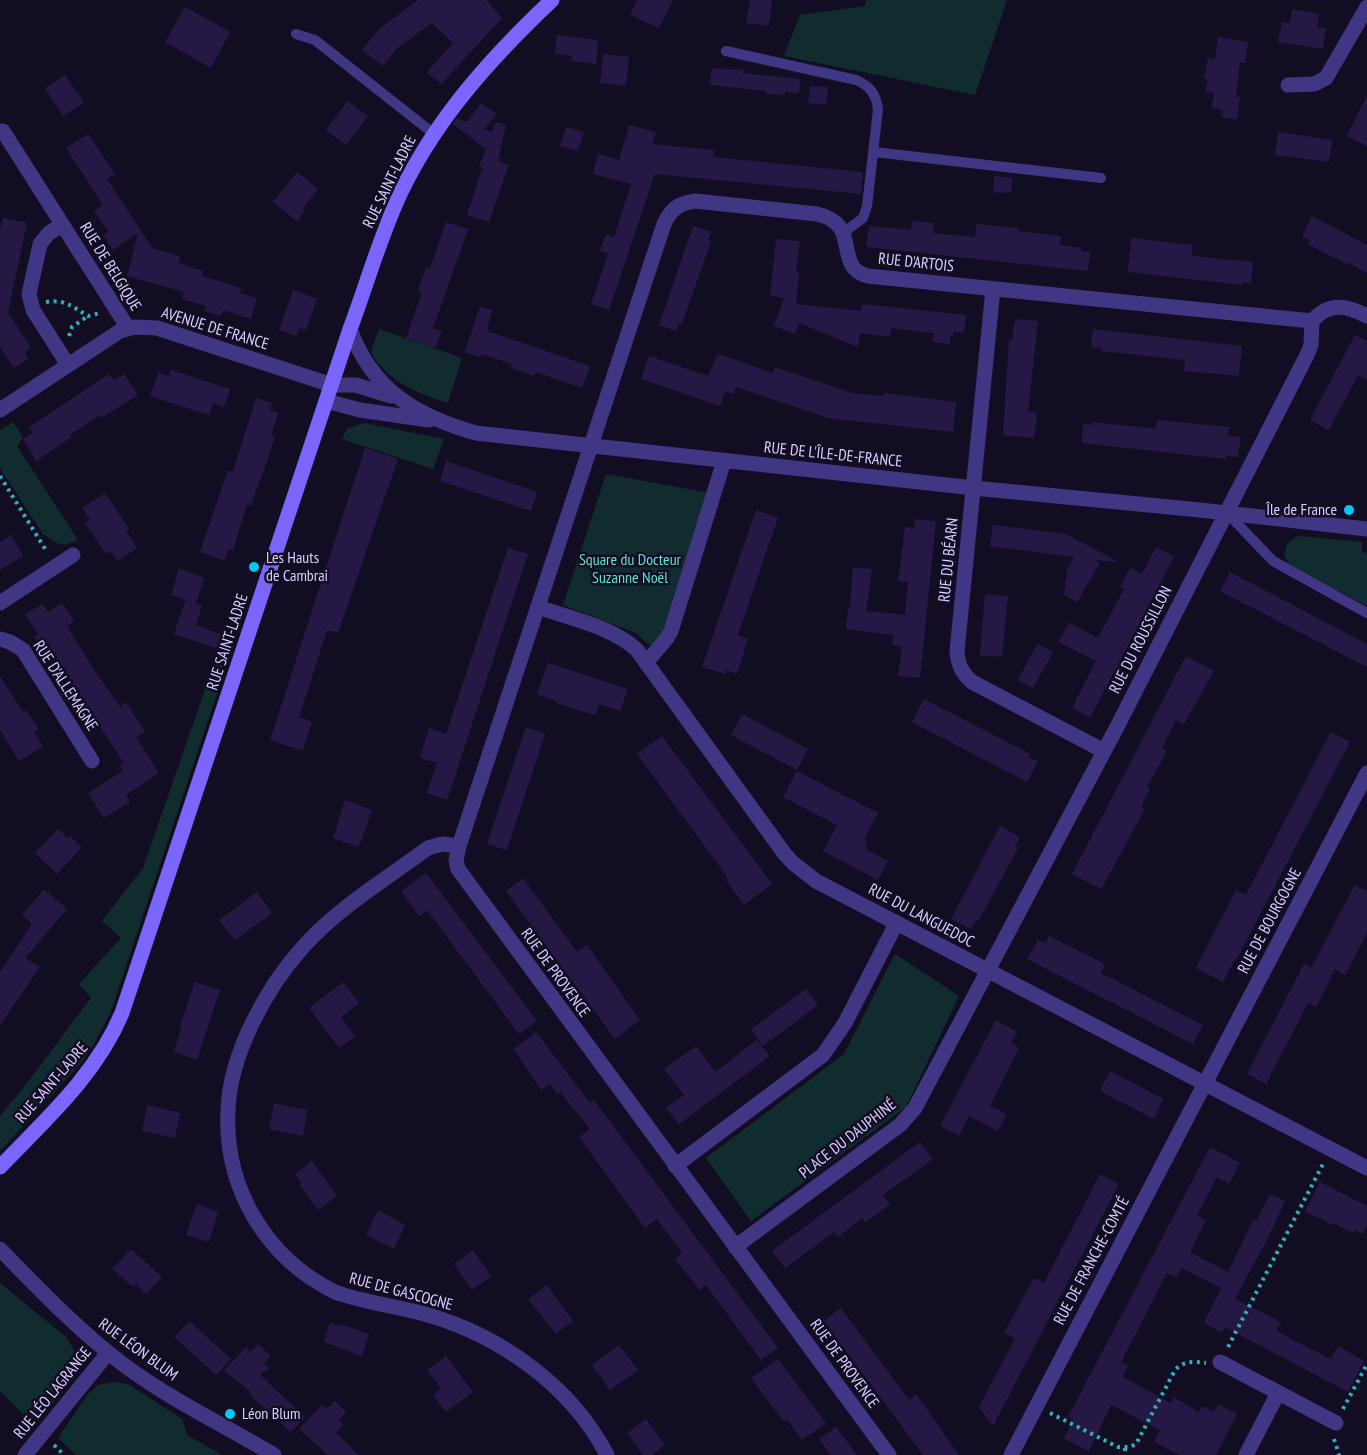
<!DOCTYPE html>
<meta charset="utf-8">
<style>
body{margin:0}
canvas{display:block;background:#130d23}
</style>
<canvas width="1367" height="1455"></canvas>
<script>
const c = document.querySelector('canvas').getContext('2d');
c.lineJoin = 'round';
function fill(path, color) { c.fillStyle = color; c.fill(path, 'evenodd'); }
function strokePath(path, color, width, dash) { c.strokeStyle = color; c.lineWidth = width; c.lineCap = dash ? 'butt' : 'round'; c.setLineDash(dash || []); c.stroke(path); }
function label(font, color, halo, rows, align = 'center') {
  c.font = font + ' "PT Sans Narrow",sans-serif'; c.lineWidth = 5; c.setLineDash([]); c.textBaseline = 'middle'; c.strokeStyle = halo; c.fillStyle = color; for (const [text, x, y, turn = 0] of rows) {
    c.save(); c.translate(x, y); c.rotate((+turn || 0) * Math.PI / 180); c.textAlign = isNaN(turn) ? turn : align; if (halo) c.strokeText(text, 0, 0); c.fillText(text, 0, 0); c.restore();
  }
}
fill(new Path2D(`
 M866,0H1007L975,95L784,56L800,15L865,6Z
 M379,329L462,358L448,403C419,394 386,381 371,352Z
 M13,422L23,437L17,446L78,540L65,545L57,543L43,534L0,468V430Z
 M364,423L444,439L433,469L342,439L347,429Z
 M606,474L710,493L665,634L650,646L636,633L563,605Z
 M1297,536L1362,542V552L1367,553V606L1289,565L1284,554L1287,544Z
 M216,658L228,661L111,1011L94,1044L81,1063L0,1151V1116C33,1078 61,1037 91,998L79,984L121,938L102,921L143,868Z
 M895,954L959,996L906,1107L751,1221L706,1158L844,1054Z
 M0,1283L66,1337C71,1345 77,1353 77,1364C76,1380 47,1409 36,1423L24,1415L0,1391Z
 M114,1382L128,1384L182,1419L187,1435L222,1455H76L58,1438L88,1394L98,1385Z`), '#102c2e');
fill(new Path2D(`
 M418,0H486L502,18L441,84L427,72L453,43L432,23L396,49L383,66L362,50L379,29Z
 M637,0H673L659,28L630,15Z
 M750,0H772L769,26L746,23Z
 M185,7L230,32L211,68L165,42Z
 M1292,9L1319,14L1317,27L1326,28L1323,49L1278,42L1282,22L1290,23Z
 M557,35L598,40L596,64L571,61L572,56L555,54Z
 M1218,37L1248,42L1245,63L1240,62L1236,97H1240L1237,120L1221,117L1222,110L1212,108L1214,93L1206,92L1208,79H1204L1208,58L1215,59Z
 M603,54L629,57L626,86L600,83Z
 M712,68L743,70V73L800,79L799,93L785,92V95L766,94V91L710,85Z
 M65,75L84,102L63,116L45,88Z
 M810,86L828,87L826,105L808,103Z
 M1367,95V146L1347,136Z
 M348,101L368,116L346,145L326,130Z
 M481,103L497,114L484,129L492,132L496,122L506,125L498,161L509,165L489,222L467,215L482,168L479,167L486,149L453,124L457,118L467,122Z
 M629,125L656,132L652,144L714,150L713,157L863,172L861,194L655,174L609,310L591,304L608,254L600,251L606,234L614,237L631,184L593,174L598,154L619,160Z
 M566,127L584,132L578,151L560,146Z
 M1278,132L1332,140L1329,162L1275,155Z
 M88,134L115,174L107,179L152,248L180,256L178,263L203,271L202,276L241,288L240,293L257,298L251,319L223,310L221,316L204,311L206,306L182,299L184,292L127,276L138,233L113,250L103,235L108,231L94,211L103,205L66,148Z
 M297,172L318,189L303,208L304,212L297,221L273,202Z
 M994,176L1012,178L1011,193L993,192Z
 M1312,216L1367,245V273L1347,262L1346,264L1308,244L1309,240L1302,236Z
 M3,218L27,223L8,312L31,348L25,353L28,359L14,368L0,347V230Z
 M912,221L934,223L933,233L975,237L976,224L1018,228V231L1061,236L1060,245L1081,248V251L1090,252L1088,271L866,247L869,226L911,230Z
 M446,222L468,229L433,328L442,331L435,348L406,338L422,292L418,291L426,267L430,268Z
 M693,226L711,232L708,240L711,241L682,324H679L676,331L659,325Z
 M1131,238L1193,245L1192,256L1253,262L1251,283L1242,282V285L1128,272Z
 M776,239L800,241L796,272L799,273L796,304L861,311L862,304L966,315L964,333L954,332V335H950V344L932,342L934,333L891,328L890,337L860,333L858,347L799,323L795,334L774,326L784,298L770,296Z
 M293,290L317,299L306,330L299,328L296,336L279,330Z
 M480,307L492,310L487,331L590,366L582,388L536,372L534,376L511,368L512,364L481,354L480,357L465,352Z
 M1015,319L1038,321L1028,412L1037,413L1034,438L1003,435L1009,340H1012Z
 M1093,329L1242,346L1239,376L1184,371L1185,360L1101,351V348L1091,347Z
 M1355,335L1367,341V380L1358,375L1329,430L1310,420Z
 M718,354L773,373L775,367L852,393L884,396V393L956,402L953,432L828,418L736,387L733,394L725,392L720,406L641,379L649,356L708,376Z
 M171,370L230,389L224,407L213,403L209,415L150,396L158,373L169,376Z
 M109,374L114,380L124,374L138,395L101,418L100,415L70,435L72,437L36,461L23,439L33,433L29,427Z
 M256,398L273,403L270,410L278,413L271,436L275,437L251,506L247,504L233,550L228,549L225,561L200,552L228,470L233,472Z
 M1157,420L1229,427L1228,436L1241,437L1238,457L1226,456V459L1082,443L1083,424L1092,425L1093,422L1156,429Z
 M365,448L398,459L338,633L327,630L299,717L312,722L303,751L270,740Z
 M446,461L537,492L531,511L440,481Z
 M105,493L129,529L126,531L137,548L118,561L111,551L106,554L85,523L90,519L82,508Z
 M756,510L778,518L738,635L748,639L737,674L726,670L725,674L702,667Z
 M915,519L936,521L920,678L898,676L902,646L892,645L893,635L846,629L848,608H850L853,567L872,569L866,611L905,615L908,582L898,581L905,527L914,528Z
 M993,525L1066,534L1117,561L1116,562L1094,560L1100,563L1077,602L1064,595L1067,570L1074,557L990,546Z
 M11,535L23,556L0,570V542Z
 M1156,547L1174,557L1090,718L1072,708L1096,661L1058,642L1069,623L1098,638L1124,589L1120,587L1130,568L1142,574Z
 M508,548L528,554L447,800L427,793L437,763L420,758L429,728L446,734Z
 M179,568L204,578L196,604L171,595Z
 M1230,572L1367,644V667L1220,591Z
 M985,594L1008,596L1002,657L980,655Z
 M185,601L202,605L196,625L232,639L227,652L174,634Z
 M62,603L74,621L67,626L91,665L120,707L126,702L145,732L136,737L159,773L126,795L130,802L104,818L88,793L123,771L119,766L124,763L90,711L85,715L74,698L79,694L62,668L55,659L51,661L34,637L38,634L25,614L43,604L48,612Z
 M1037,644L1053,652L1033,688L1018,680Z
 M1186,656L1214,671L1184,724L1176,720L1162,748L1167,751L1147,787L1150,789L1141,807L1145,809L1101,889L1072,874Z
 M548,663L628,689L620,711L599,704L595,715L556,703V701L537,694Z
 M0,676L23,712L26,710L39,729L34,732L43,747L19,761L0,730Z
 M924,699L1030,754L1028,757L1038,761L1027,782L912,722Z
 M742,714L808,749L797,770L731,735Z
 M526,727L545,734L507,850L487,844Z
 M1331,732L1350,742L1237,959H1235L1223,982L1196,968L1236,890L1246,895Z
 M662,736L772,884L744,905L726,880L728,878L637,754Z
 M797,771L878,813L865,837L867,850L888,861L878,880L823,851L837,825L783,797Z
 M345,800L372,810L359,847L333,838Z
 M1000,826L1020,837L1015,846L1018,848L978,922L976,920L971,929L951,919Z
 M58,829L68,838L70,836L82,847L57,874L35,853Z
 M426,873L537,1021L519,1034L427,910L419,916L401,891Z
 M523,878L577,952L587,945L640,1020L615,1039L506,891Z
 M1355,885L1367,891V933L1345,975L1335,969L1316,1007L1308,1003L1266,1084L1247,1074L1304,964L1311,968Z
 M44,889L67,909L25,958L40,967L0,1025V972L32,924L22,915Z
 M257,892L272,913L235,940L219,920Z
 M1049,936L1105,964L1101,973L1203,1025L1193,1044L1027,959L1038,940L1045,943Z
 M195,982L220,990L197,1060L174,1052L182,1026H180Z
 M343,982L359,1003L341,1017L355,1036L339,1048L309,1008Z
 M806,989L818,1005L763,1046L751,1029Z
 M996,1020L1017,1032L1011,1043L1019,1048L990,1106L1007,1114L998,1131L969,1116L959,1136L940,1126Z
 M536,1032L590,1103L594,1100L778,1348L761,1360L706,1285L700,1290L675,1259L682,1253L657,1219L645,1228L579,1137L590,1129L560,1092L557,1094L550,1084L541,1090L514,1049Z
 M757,1040L770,1056L679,1124L666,1108L684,1095L664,1069L696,1046L715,1072Z
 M1110,1071L1163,1099L1154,1119L1100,1091Z
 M274,1103L307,1110L303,1136L269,1129Z
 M147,1105L180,1113L175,1138L142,1131Z
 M920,1142L933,1159L883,1195L890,1204L865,1223L862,1218L838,1237L834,1232L785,1268L772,1251Z
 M1210,1147L1240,1163L1229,1184L1217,1177L1197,1215L1206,1220L1190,1252L1228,1272L1253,1220L1256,1221L1270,1194L1285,1201L1269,1236L1235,1299L1281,1322L1276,1331L1331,1359L1338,1346L1364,1361L1348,1392L1225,1327L1222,1333L1204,1323L1221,1288L1181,1268L1177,1277L1167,1273L1121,1362L1128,1366L1123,1377L1171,1403L1174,1397L1199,1412L1202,1406L1214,1412L1218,1404L1237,1414L1216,1455H1180L1154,1442L1160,1430L1111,1405L1089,1451L1064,1439L1073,1420L1068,1417Z
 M312,1161L337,1196L318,1210L300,1185L301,1183L295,1174Z
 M1100,1174L1119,1184L993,1426L979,1407L1015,1338L1004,1333L1034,1278L1044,1283Z
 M1320,1182L1367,1206V1224L1362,1234L1355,1230L1353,1233L1333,1223L1332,1225L1305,1211Z
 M197,1204L218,1212L209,1242L186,1235Z
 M378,1210L405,1225L394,1249L366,1235Z
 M131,1249L162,1277L146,1294L136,1284L133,1287L112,1269Z
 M473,1250L491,1276L472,1290L454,1264Z
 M547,1285L573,1321L556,1334L528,1299Z
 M841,1308L909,1400L916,1394L959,1455H923L824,1321Z
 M189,1321L231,1359L216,1375L174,1337Z
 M330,1323L340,1327V1324L369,1334L362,1356L324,1342Z
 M258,1344L271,1356L264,1363L269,1368L260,1375L305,1417L291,1432L249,1394L251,1392L224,1371L246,1347L251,1352Z
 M619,1345L638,1370L610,1390L592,1365Z
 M446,1356L473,1392L446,1412L433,1395L441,1388L427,1370Z
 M778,1359L826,1423L802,1440L787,1420L784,1422L751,1378Z
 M335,1401L346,1412L339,1421L343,1425L336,1433L359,1455H328L299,1429L322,1405L327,1409Z
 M646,1419L665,1445L652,1455H643L627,1433Z
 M836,1427L857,1455H831L819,1439Z`), '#261845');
strokePath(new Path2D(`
 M46,302C65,299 73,307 88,316L100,313
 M69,336L72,327L88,316
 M0,476L47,552
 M1228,1347L1324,1162
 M1343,1409L1367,1364
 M1050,1413L1118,1447H1130L1136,1444L1175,1370C1184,1361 1193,1361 1206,1363
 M1334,1439L1339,1455
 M54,1445L64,1455
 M1125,1448V1455`), '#2ab3b9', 4, [3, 4.5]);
strokePath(new Path2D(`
 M296,34L315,40L434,134
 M726,51L856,80C870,86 876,94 878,109L867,206L863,218L843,233
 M874,152L1101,178
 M1227,513L1273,561L1367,613`), '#413684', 10);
strokePath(new Path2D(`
 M1288,85L1314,84L1326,78L1367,7
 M3,131L128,328
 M62,225L49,233L40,244L29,294L33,310L68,365
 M993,289L957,651C958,665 962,673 972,682L1104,751
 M350,329C372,390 416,416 476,433L974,488L1200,510L1367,529
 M326,401L360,410L429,420
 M0,410L120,331L135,327L157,328L332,385H356L391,396
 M0,603L73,555
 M538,607C569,618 613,627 637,650L784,853L793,863L816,881L1367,1168
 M0,639L10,642L23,650L92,761
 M646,663L667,638L671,631L724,461
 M459,846L442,844L428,848C386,879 338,908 303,947C266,988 230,1054 228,1110C224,1188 266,1258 335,1292C365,1303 397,1306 428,1315C501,1336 572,1387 607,1455
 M675,1166L823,1055L845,1023L896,924
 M735,1247L900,1125L915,1108L1118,725L1307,355L1311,345L1312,321
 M0,1249C40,1290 79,1331 124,1365C171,1400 224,1425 274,1455
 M1220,1362L1336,1423
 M25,1455L108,1353
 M889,1455L458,869L456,860L459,846L664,224C671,209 679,203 695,201L817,214C863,224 832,267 868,276L1312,321C1329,302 1346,305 1367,316
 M1011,1455L1367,773
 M1246,1455L1278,1393`), '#413684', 15);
strokePath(new Path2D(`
 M0,1167C46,1119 96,1075 122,1013L350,329C367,284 380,236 401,192C437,117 492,57 552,0`), '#7a66ff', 15);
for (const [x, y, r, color] of [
 [1349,510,6,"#00c7fa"],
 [254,567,6,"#00c7fa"],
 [230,1414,6,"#00c7fa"]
]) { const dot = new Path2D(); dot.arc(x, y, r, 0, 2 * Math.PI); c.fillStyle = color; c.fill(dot); strokePath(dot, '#130d23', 2); }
label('16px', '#dacfff', '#130d23', [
 ["RUE SAINT-LADRE",390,182,-64],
 ["RUE D'ARTOIS",916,263,6],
 ["RUE DE BELGIQUE",110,267,58],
 ["AVENUE DE FRANCE",215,329,17],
 ["RUE DE L'ÎLE-DE-FRANCE",833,455,6],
 ["RUE DU BÉARN",949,560,-84],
 ["RUE DU ROUSSILLON",1141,640,-63],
 ["RUE SAINT-LADRE",228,642,-72],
 ["RUE D'ALLEMAGNE",65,686,57],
 ["RUE DU LANGUEDOC",921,916,28],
 ["RUE DE BOURGOGNE",1270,921,-62],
 ["RUE DE PROVENCE",555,973,54],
 ["RUE SAINT-LADRE",52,1083,-49],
 ["PLACE DU DAUPHINÉ",848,1139,-38],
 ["RUE DE FRANCHE-COMTÉ",1092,1261,-62],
 ["RUE DE GASCOGNE",401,1292,15],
 ["RUE LÉON BLUM",138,1350,36],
 ["RUE DE PROVENCE",844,1364,54],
 ["RUE LÉO LAGRANGE",53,1393,-51]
]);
label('16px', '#dacfff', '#130d23', [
 ["Île de France",1337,510,"right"],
 ["Les Hauts",266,558],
 ["de Cambrai",266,576],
 ["Léon Blum",242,1414]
], 'left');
label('16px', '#57e4cf', '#130d23', [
 ["Square du Docteur",630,560],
 ["Suzanne Noël",630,578]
]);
</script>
